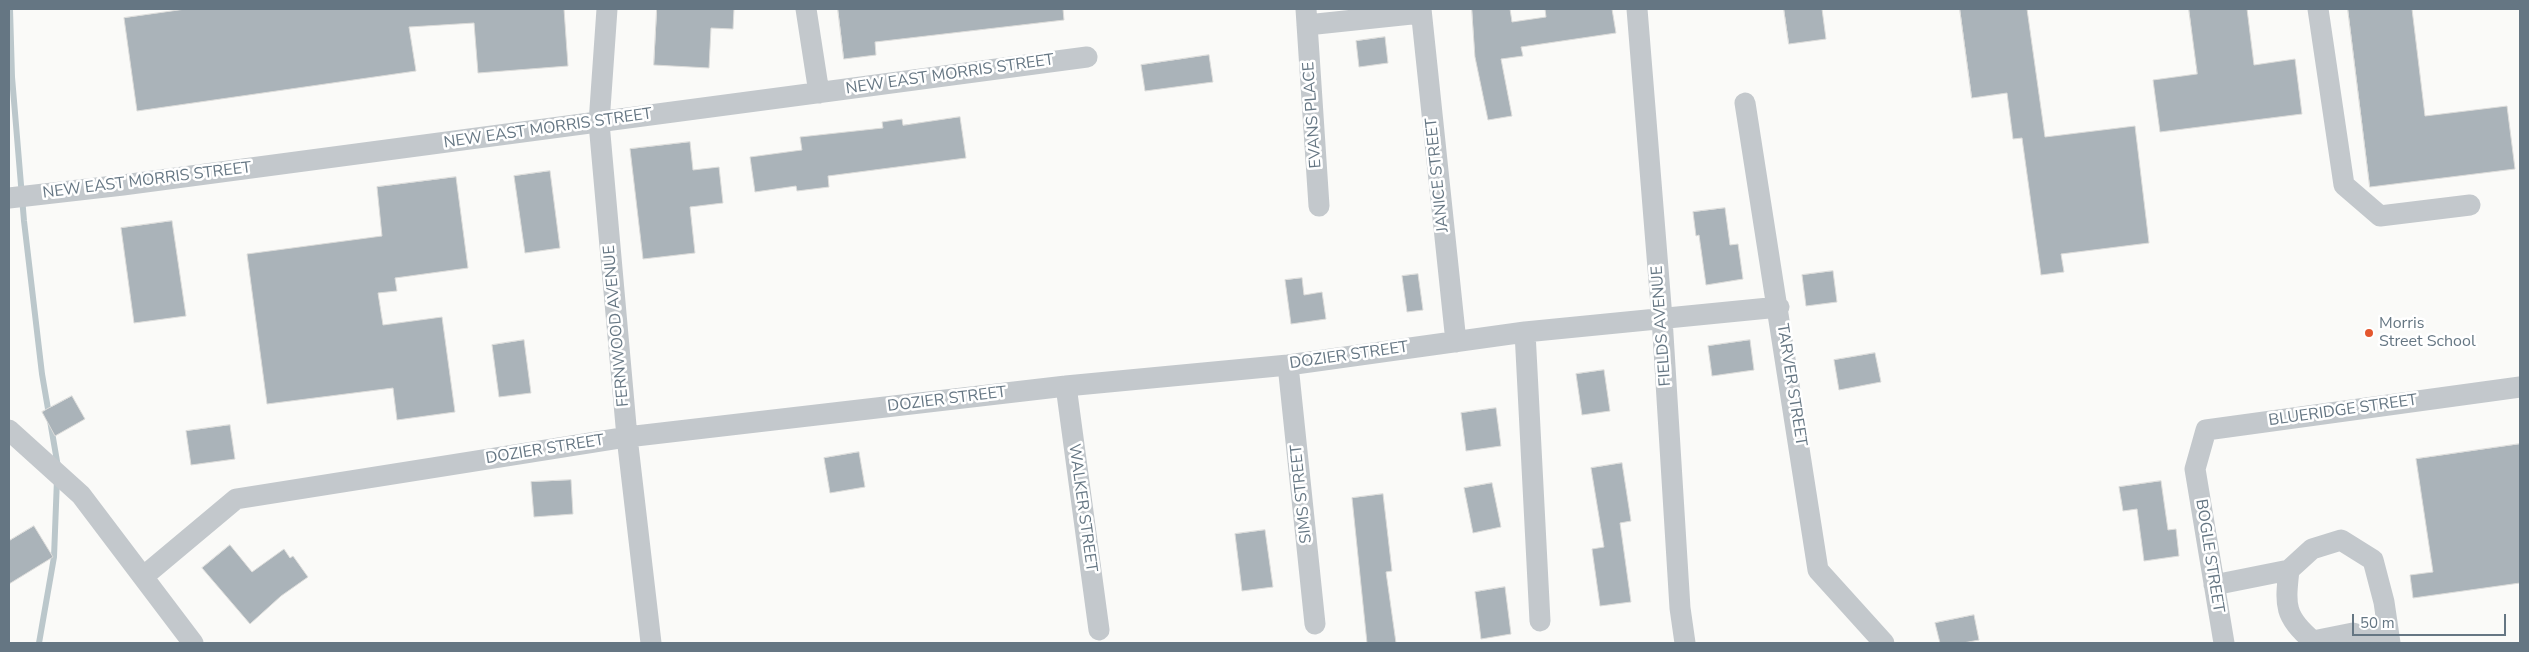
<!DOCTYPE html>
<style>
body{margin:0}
#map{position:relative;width:2529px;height:652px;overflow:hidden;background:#fafaf8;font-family:"Nunito Sans",sans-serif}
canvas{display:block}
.frame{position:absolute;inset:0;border:10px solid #657683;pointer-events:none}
.scale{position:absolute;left:2352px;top:614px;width:154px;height:22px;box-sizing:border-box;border:2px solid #657683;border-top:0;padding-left:6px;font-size:15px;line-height:18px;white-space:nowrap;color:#657683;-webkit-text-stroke:4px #fff;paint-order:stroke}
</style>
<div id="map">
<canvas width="2529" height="652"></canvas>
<div class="frame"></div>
<div class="scale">50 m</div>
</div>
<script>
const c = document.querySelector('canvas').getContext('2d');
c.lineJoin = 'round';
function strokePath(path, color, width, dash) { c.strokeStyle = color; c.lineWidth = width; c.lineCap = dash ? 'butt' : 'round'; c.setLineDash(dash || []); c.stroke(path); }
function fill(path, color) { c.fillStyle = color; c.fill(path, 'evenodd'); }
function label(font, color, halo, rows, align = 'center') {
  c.font = font + ' "Nunito Sans",sans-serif'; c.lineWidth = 5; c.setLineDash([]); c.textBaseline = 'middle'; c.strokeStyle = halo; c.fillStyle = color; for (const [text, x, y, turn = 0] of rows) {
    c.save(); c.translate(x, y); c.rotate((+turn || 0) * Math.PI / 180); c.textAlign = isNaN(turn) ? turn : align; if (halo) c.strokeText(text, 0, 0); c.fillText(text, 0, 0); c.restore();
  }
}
strokePath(new Path2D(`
 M10,9L12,77L24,221L42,374L58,467
 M39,643L54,557L57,479`), '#bbc7cb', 6);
const building = new Path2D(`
 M186,9H564L568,66L478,73L474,23L409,27L416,71L137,111L124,18Z
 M657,9H734L733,29L711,28L709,68L654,65Z
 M838,9H1063L1064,20L875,42L876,55L844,59Z
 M1472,9H1510L1512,22L1546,17L1545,9H1612L1616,33L1521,47L1523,56L1501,59L1512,116L1488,120L1475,57Z
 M1784,9H1822L1826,39L1789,44Z
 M1960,9H2027L2045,137L2135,126L2149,243L2061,254L2064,272L2041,275L2022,138L2013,139L2007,93L1972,98Z
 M2189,9H2247L2254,65L2295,59L2302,114L2160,132L2153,80L2197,74Z
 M2348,9H2412L2425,116L2507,106L2515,169L2370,187Z
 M1385,37L1388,63L1359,67L1356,41Z
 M1209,55L1213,82L1145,91L1141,65Z
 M960,117L966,158L828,176L829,187L797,191L796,186L755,192L750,157L802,150L800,137L883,128L882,122L902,119L903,125Z
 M690,142L693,170L719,167L723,203L690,207L695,253L643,259L630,149Z
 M550,171L560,248L525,253L514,176Z
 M456,177L468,268L395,278L397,291L378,293L383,325L442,317L455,412L397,420L393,388L267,404L247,254L382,236L377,187Z
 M1725,208L1730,245L1738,244L1743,279L1706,285L1699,235L1696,236L1693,212Z
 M172,221L186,316L134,323L121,228Z
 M1833,271L1837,302L1806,306L1802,275Z
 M1418,274L1423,310L1407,312L1402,276Z
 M1302,278L1304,295L1322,292L1326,319L1291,324L1285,280Z
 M524,340L531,393L499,397L492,345Z
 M1750,340L1754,370L1712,376L1708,346Z
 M1875,353L1881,382L1839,390L1834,360Z
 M1604,370L1610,411L1582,415L1576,374Z
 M72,396L85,419L55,436L42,412Z
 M1496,408L1501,446L1466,451L1461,413Z
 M230,425L235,459L191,465L186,431Z
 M2520,444V583L2413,598L2410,575L2433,572L2416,459Z
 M859,452L865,487L830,493L824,458Z
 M1622,463L1631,521L1620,523L1631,602L1600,606L1592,549L1604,547L1591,468Z
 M571,480L573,514L534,517L531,482Z
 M2161,481L2168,530L2176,529L2179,556L2144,561L2137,509L2123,511L2119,487Z
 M1492,483L1501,527L1473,533L1464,488Z
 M1383,494L1392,571L1386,572L1396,643H1367L1352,498Z
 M34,526L53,557L9,584V541Z
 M1265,530L1273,587L1242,591L1235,534Z
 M230,545L252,572L284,549L290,558L293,556L308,577L281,596L250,624L202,568Z
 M1505,587L1511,634L1481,639L1475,592Z
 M1974,615L1979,640L1963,643H1940L1935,623Z`);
fill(building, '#aab3b9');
strokePath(building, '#dcdcda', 1);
strokePath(new Path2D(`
 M607,9L599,123L627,437L651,643
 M806,9L819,93
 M1306,9L1319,206
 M1421,9L1456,342
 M1637,9L1662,318L1680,608L1685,643
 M2318,9L2344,185L2380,216L2470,205
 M1307,25L1421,13
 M1745,103L1818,570L1884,643
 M9,198L123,185L1087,57
 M1525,332L1540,621
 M1288,365L1315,624
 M1066,386L1099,630
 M9,430L81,495L193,643
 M144,576L236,499L627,437L1066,386L1288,365L1525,332L1779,307
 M2214,585L2289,570
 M2224,643L2195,469L2206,430L2520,387
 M2388,643L2353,633L2313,641C2284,617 2285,605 2289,570L2312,549L2341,540L2373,560L2384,602L2390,643`), '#c3c8cc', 21);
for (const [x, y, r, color] of [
 [2369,333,5,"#e4572e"]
]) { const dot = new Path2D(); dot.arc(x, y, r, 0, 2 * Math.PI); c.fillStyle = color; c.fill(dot); strokePath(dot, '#fff', 2); }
label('16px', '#657683', '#fff', [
 ["NEW EAST MORRIS STREET",950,75,-8],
 ["EVANS PLACE",1313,115,-94],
 ["NEW EAST MORRIS STREET",548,129,-8],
 ["JANICE STREET",1438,175,-96],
 ["NEW EAST MORRIS STREET",147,181,-7],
 ["FERNWOOD AVENUE",617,326,-95],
 ["FIELDS AVENUE",1662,326,-94],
 ["DOZIER STREET",1349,356,-8],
 ["TARVER STREET",1791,385,81],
 ["DOZIER STREET",947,400,-7],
 ["BLUERIDGE STREET",2343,411,-8],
 ["DOZIER STREET",545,450,-9],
 ["SIMS STREET",1302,494,-96],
 ["WALKER STREET",1082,508,82],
 ["BOGLE STREET",2209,556,81]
]);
label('16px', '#657683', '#fff', [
 ["Morris",2379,324],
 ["Street School",2379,342]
], 'left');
</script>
